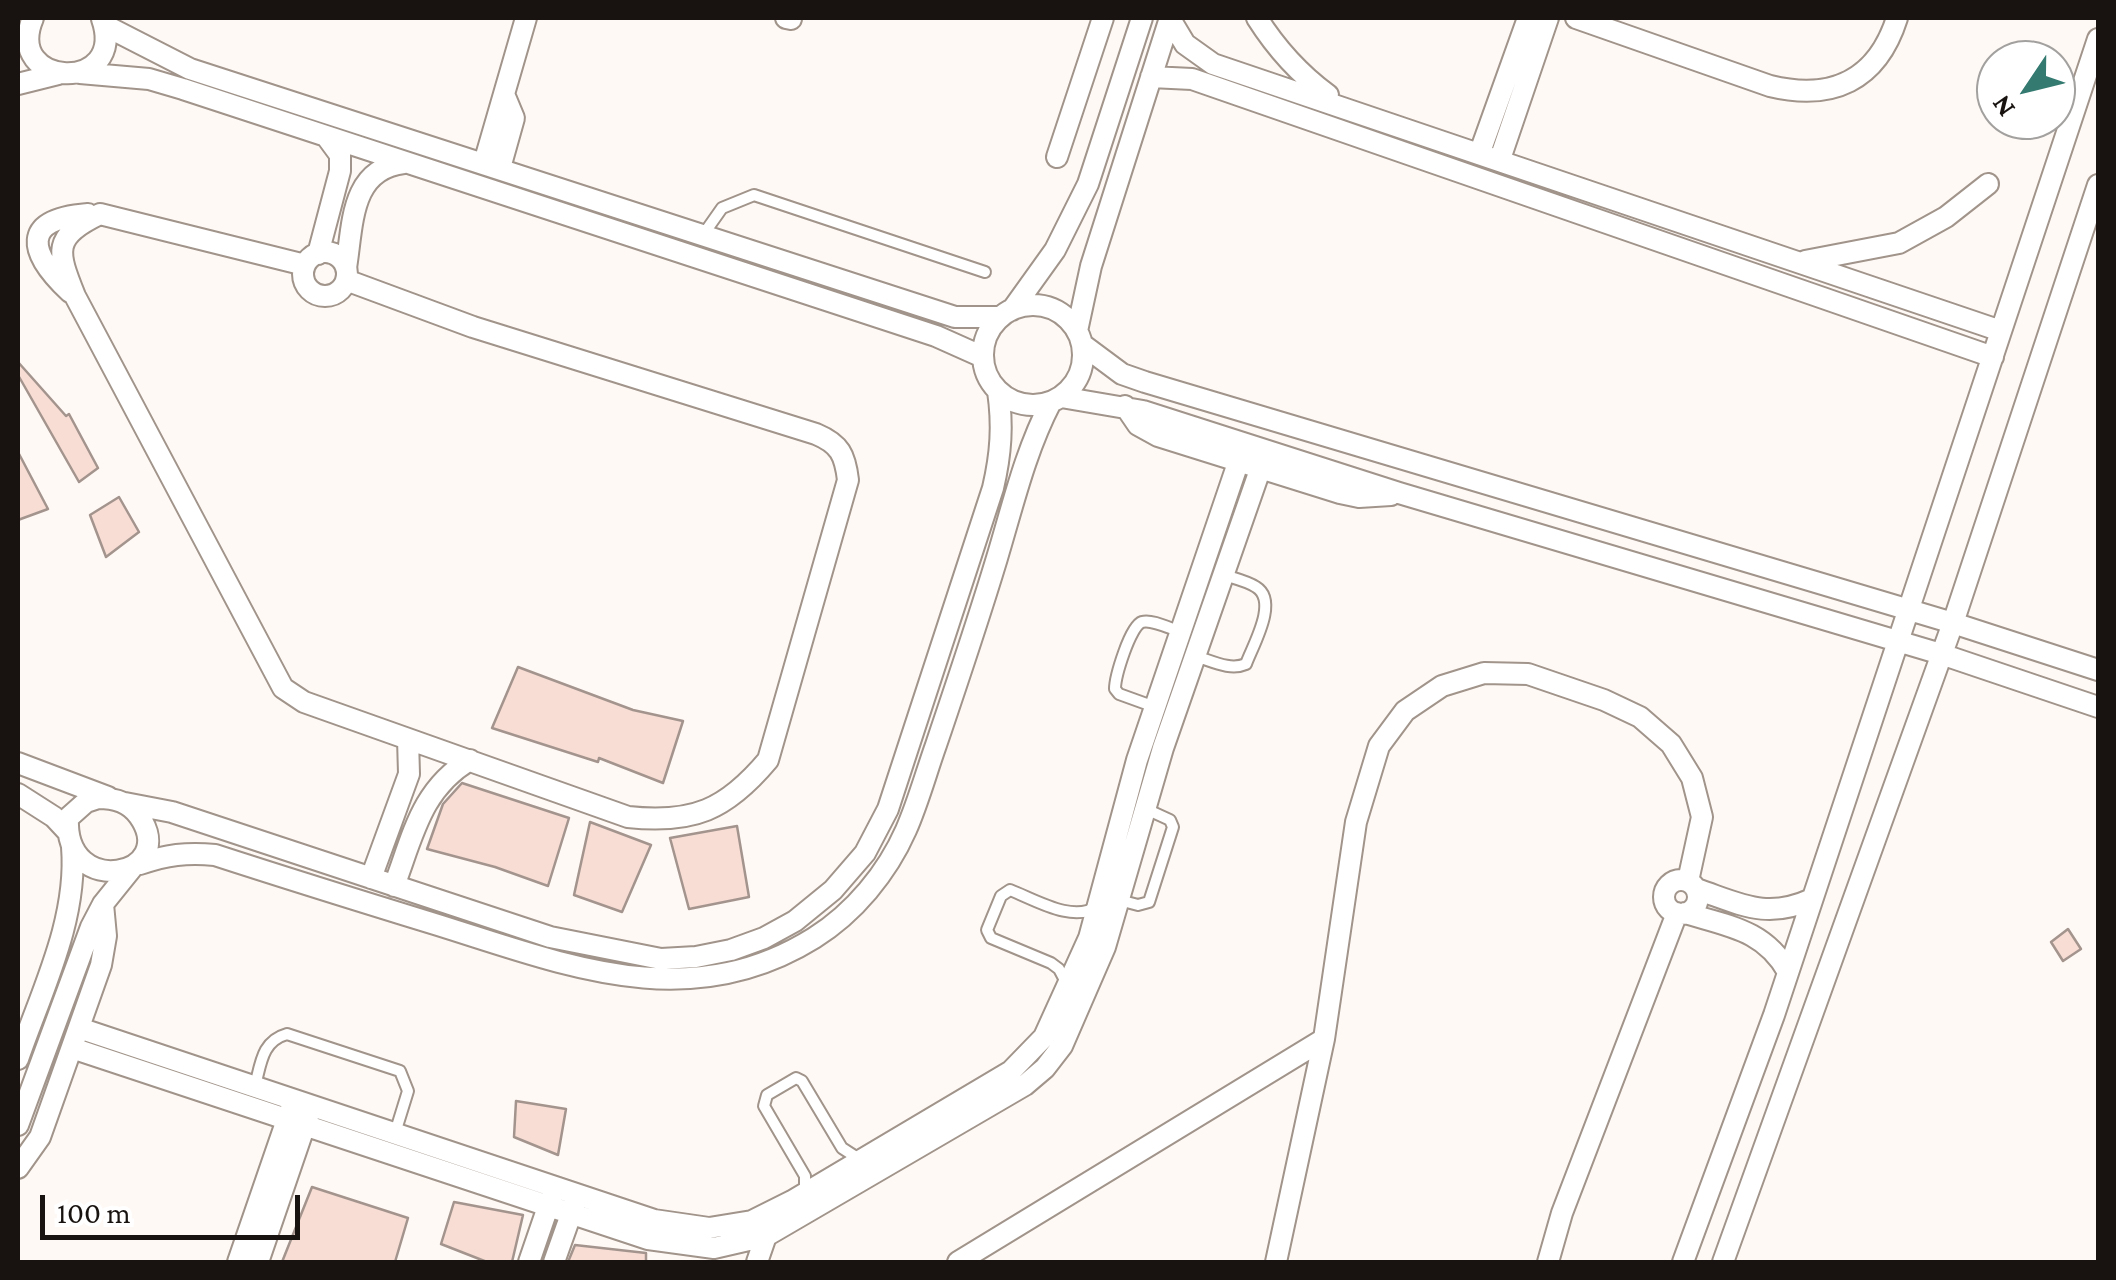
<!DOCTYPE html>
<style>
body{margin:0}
#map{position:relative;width:2116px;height:1280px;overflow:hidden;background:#fff9f5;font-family:"Crimson Pro",serif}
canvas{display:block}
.frame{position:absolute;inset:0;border:20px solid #181310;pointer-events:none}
.north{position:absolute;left:1976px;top:40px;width:100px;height:100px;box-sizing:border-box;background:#fff;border:2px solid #a3a19f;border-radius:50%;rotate:235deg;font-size:28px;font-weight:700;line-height:40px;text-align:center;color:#181310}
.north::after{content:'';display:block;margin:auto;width:35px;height:45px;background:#347a71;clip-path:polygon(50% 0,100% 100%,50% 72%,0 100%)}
.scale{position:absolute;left:40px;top:1195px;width:260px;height:45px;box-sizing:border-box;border:5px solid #181310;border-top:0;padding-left:12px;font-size:30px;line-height:35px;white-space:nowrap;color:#181310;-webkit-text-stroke:8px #fff;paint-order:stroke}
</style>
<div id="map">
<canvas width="2116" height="1280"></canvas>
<div class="frame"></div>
<div class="north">N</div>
<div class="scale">100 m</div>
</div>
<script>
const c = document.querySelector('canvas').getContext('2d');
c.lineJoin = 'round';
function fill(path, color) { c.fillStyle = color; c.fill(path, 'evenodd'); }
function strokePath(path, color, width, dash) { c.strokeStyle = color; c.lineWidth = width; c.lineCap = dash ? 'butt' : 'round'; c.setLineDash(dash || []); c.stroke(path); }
const building = new Path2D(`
 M18,362L66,416L69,414L98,468L79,482L18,375Z
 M18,452L48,509L18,520Z
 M119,497L139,532L106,557L90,515Z
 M518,667L633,710L683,721L663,783L599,758L598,762L492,728Z
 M462,783L569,818L548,886L495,867L427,849L443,804Z
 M590,822L651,845L622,912L574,895Z
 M737,826L749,897L689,909L670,838Z
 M2068,929L2081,949L2063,961L2051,942Z
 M516,1101L566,1109L558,1155L514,1137Z
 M312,1187L408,1218L395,1262H282Z
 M454,1202L523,1215L512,1262H487L441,1244Z
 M575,1245L646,1253V1262H568Z`);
fill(building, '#f7ddd4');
strokePath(building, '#a4948e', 2.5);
const lane = new Path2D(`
 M703,235L722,208L754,195L985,272
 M1195,656C1212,661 1230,671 1246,664C1253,645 1279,601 1256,587C1247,581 1233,578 1224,575
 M1155,707L1119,694L1115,689C1115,677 1130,626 1142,622C1152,619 1171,629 1181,632
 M1119,900L1138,905L1149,902L1173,827L1170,820L1146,809
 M1067,984L1059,969L1051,963L991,938L987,930L1001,896L1010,890C1034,899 1074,924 1097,906
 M255,1086C261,1063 262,1041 287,1034L400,1071L408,1091L395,1133
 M805,1192V1176L764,1106L767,1095L796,1078L802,1081L842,1148L859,1159`);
const street = new Path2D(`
 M33,18C3,89 128,94 102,19
 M786,18L791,19
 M1257,18C1276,48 1298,73 1328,95
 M1576,18L1770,86C1832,101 1877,81 1897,18
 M1170,19L1185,44L1213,64L2001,331
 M104,25L190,69L955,317H1000
 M80,73L149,79L183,89L936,336L983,357
 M1151,77L1192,79L1993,357
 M18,84L58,74
 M1480,152L1528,18
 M1057,157L1103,18
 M1500,159L1548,18
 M484,163L526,18
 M500,168L514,118L504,94
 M303 274a22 22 0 1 1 44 0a22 22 0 1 1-44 0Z
 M318,254L340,171V155L326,136
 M1805,261L1899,243L1946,217L1988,184
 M305,265L100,214C52,237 57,251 75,296L283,688L304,702L628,817C693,824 726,810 768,760L848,480C845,455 840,444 816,434L473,327L346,280
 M346,268C353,225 350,169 404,163
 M70,292C28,253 20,219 88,214
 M983 355a50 50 0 1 1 100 0a50 50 0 1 1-100 0Z
 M1012,310L1055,250L1088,184L1142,18
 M1077,331L1091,266L1170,18
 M1083,345L1122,374L1145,382L1953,623L2098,670
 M1061,397L1143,411L1399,493L1941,654L2098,707
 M1125,406L1138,425L1158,436L1340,493L1359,497L1391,495
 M18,763L108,797
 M18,794L54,817L68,832
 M98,798C115,798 129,802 139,816C181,876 64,901 68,818L86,802Z
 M125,803L172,812L550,937L661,959L696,957L731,950L764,938L795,921L833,890L865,853L888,809L993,488C1001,454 1003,425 998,391
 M140,864C166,855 187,852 215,855C289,879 363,902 438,925C566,965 689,1016 814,938C854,913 887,873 906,830C918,803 926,773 936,745C957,683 978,621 997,558C1013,505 1025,452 1051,402
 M371,878L409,774L408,739
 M1664 897a17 17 0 1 1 34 0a17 17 0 1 1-34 0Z
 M394,886C413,836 421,789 470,760
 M1696,889C1741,904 1766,920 1812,899
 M1685,913C1728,926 1765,930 1788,972
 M79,1028L654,1220L709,1228L752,1221L792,1201L1011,1071L1044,1037L1089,938L1137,760L1239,460
 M72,1048L648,1239L714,1248L766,1236L1025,1085L1045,1068L1062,1046L1105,947L1163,748L1261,467
 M18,1059C41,992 78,920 72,847
 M18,1125L91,927L103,904L132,868
 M18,1168L40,1137L101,965L106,936L103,904
 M238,1262L290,1111
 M258,1262L309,1113
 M529,1262L551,1198
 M554,1262L575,1203
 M757,1262L766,1236
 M958,1262L1324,1039
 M1276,1262L1324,1039L1356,822L1379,746L1405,711L1442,686L1484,673L1528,674L1604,700L1640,717L1671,744L1692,778L1702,817L1688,881
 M1548,1262L1562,1213L1677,913
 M1683,1262L1774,1015L2098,39
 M1723,1262L1953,623L2098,185`);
strokePath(lane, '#a1948a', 14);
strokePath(street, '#a1948a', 24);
strokePath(lane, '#fff', 10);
strokePath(street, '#fff', 20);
</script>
